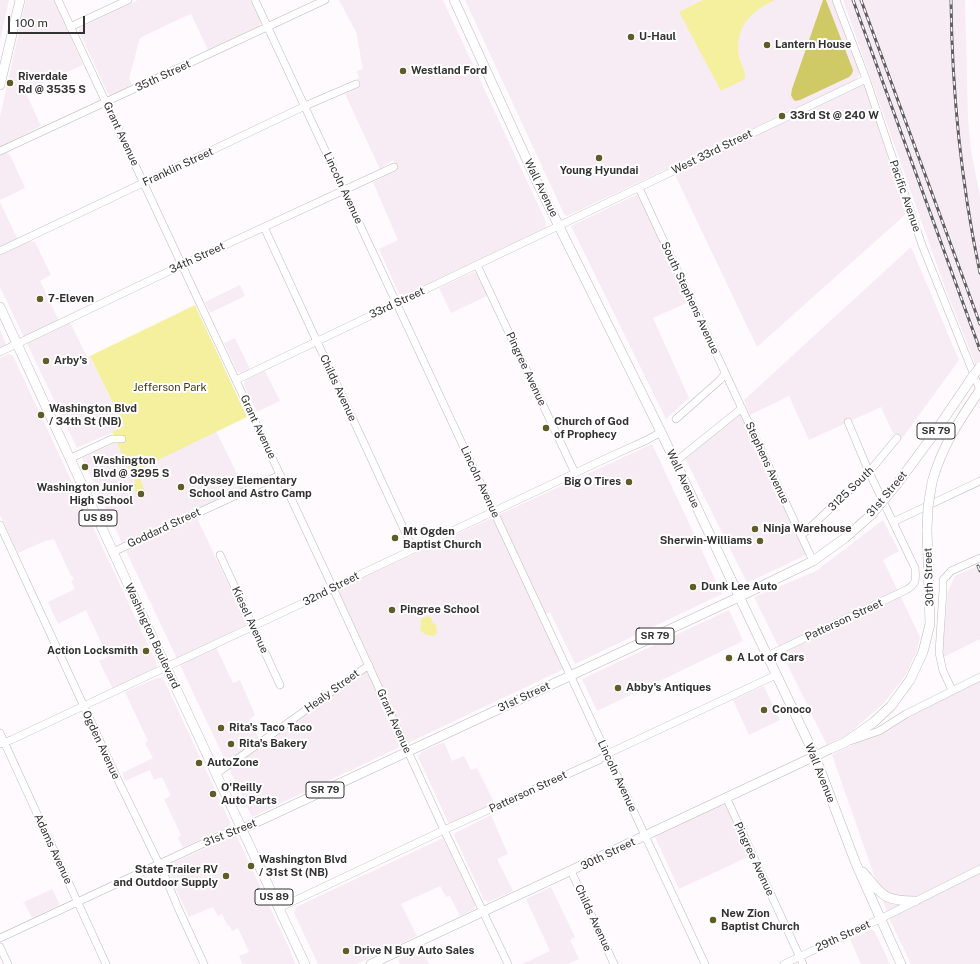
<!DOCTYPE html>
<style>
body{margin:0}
#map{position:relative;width:980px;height:964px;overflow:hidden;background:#fefafd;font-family:"Public Sans",sans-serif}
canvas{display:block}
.scale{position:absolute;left:8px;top:16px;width:77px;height:18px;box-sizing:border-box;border:2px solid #343233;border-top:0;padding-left:5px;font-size:12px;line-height:14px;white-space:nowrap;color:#343233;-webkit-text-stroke:3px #fff;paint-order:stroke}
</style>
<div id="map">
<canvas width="980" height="964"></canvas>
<div class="scale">100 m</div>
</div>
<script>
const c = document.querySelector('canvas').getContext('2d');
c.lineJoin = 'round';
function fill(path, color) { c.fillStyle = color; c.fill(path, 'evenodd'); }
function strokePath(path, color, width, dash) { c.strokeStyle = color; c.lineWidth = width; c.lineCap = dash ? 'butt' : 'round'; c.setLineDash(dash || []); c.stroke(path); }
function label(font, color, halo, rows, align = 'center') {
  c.font = font + ' "Public Sans",sans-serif'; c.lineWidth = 4; c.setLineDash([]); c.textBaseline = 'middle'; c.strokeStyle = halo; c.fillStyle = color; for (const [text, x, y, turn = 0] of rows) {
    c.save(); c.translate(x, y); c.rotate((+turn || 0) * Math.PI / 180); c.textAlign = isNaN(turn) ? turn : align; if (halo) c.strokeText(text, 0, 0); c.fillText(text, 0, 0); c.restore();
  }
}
fill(new Path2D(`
 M0,0H9L0,40Z
 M26,0H54L83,65L25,91L41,126L3,146L10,155L25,188L0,200V117Z
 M138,0H251L261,22L260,26L208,50L191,14L175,21L140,38L129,78L132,85L113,95L108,94L79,31L81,27Z
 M339,0H443L546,222L545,228L405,295L399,294L379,249L398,240L373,182L398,170L393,160L380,169L345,94L357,88V79L359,78L357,71L363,69L356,32Z
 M465,0H833L859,71V75L856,80L567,216L564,214Z
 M843,0H965L968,119L971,151L980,196V376L944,285Z
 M864,83L906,214L757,347L675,175Z
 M642,192L691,301L653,318L689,398L666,419L571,226Z
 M0,202L17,238L35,242L51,275L40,281L59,321L69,320L87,357L90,356L124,427L77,448L0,287Z
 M911,247L959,360L901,440L893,433L881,407L809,440L789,396L750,415L744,400Z
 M474,272L478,274L489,295L451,313L439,288Z
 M240,285L245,296L210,313L205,302Z
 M0,330L6,344L4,347L0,349Z
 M235,338L250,369L241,373L237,371L224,343Z
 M9,354L13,356L157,664L156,668L113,689L99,661L108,657L86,610L58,624L48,602L75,589L71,581L74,579L72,576H71L54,539L45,541L18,553L0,515V358Z
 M265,371L280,401L257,412L244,385L245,380Z
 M741,413L806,555L747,583L685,458Z
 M216,431L244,488L124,544L122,543L82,458L117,442L131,472Z
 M652,444L722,594L575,664L550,612L540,617L564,669L252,817L126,551L197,518L247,624L213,641L233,683L240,680L255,715L250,719L259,739L365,663L374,682L379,679L338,589Z
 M883,520L899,551L883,560L920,637L917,651L905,676L884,703L847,735L827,745L754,597L816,571Z
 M980,565V639L942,658L948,591L955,576Z
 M729,610L743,641L597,711L582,679Z
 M157,678H162L164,680L230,822V825L227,827L183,848L178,838L181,835L164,799L171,796L162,777L154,780L150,770L125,781L122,773L153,758L145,743L148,741L125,692Z
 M980,680V964H911L889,918L832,755Z
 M764,686L780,720L749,735L733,700Z
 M444,742L452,761L464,756L471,770L477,768L495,804L449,824L418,757L421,752Z
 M724,802L750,856L679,889L654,835Z
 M491,815L508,854L497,859L513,891L488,902L484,900L454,835L455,833Z
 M234,835L237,837L289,948L295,964H243L239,956L249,952L238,928L232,931L230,926H228L222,914L218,916L213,907L189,917L166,868V866Z
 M443,838L475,904V909L460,916L450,896L446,897L440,886L401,904L417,936L357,964H318L294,913L296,907Z
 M551,887L575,937L570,940L579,959L567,964H522L550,951L526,899Z
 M52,889L60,905L32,918L24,902Z
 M870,930H873L875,932L890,964H861L850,939Z
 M421,948L429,964H400L398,959Z`), '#f7ecf4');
fill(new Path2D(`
 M703,0H775C751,11 734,27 739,57C741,64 746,71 745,78L741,81L721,91L679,12Z
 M195,305L247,417L131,473L112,432L124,426L90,356Z
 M139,476L145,492L136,495C135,488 132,479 139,476Z
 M428,616L431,618L433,623L436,624L437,633L434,636L426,635L420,630L421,619Z`), '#f4f09d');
fill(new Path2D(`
 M823,0H826L853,70L852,74L849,77L800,100L795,101L793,99L791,95L792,89Z`), '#d0ca66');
const minor = new Path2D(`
 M58,0L333,588L444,830L508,964
 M255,0L705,964
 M836,0L866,79L922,245L980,390
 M70,27L128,0
 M0,151L325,0
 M639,188L813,561
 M264,227L413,549
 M0,251L305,106L356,84
 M477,265L575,473
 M0,352L182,265L394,167
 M236,380L866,79
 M676,419L720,380L724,375V371
 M71,458L112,439H122
 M675,462L742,408
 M893,522L980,481
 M0,525L118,780L163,872L179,910L204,964
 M801,536L869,472L897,438
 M113,552L280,475
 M220,555L280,685
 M767,656L906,590C917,584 916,579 915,568L869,472L848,422
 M952,690L943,671L939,653L943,590V580L951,571L980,558
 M0,733L106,964
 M850,741L879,731L906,714L980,677
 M0,744L11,740L324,593L340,584L609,457L647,440L661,432
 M216,774L369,665
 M726,797L803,964
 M571,871L614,964
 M279,908L444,830L599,760L607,754L776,675
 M0,938L230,831L242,829
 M0,947L8,964
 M784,964L880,919L980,869`);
const major = new Path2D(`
 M454,0L537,182L661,432L815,756L856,864L901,964
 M0,85L20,0
 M0,307L174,684L305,964
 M932,482C942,446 959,421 980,390
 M897,484L931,438L973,376
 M242,829L739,597L813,561L845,538L871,515
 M863,872C882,895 883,901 915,901
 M371,964L830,749L844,743L874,722L891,706L910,680L923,652L930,624L927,530`);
strokePath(minor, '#bdb9bc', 8);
strokePath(major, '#bdb9bc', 10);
strokePath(minor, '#fff', 7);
strokePath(major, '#fff', 9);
const rail = new Path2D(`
 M853,0L980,350
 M861,0L980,324
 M951,0C952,91 961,183 980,273
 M978,566L980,571`);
strokePath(rail, '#605e5f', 3);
strokePath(rail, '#fff', 1.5, [4.5]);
const majorBridge = new Path2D(`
 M973,376L980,367
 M871,515L897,484
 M927,530L928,507L932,482`);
strokePath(majorBridge, '#bdb9bc', 10, []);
strokePath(majorBridge, '#fff', 9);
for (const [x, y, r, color] of [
 [631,37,4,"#5f5c28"],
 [767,45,4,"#5f5c28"],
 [403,71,4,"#5f5c28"],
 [10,83,4,"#5f5c28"],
 [782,116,4,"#5f5c28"],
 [599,158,4,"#5f5c28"],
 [40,299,4,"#5f5c28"],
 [46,361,4,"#5f5c28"],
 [41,415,4,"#5f5c28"],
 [546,428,4,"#5f5c28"],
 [85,467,4,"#5f5c28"],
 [629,482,4,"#5f5c28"],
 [181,487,4,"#5f5c28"],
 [141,494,4,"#5f5c28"],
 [755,529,4,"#5f5c28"],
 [395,538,4,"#5f5c28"],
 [760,541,4,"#5f5c28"],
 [693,587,4,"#5f5c28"],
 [392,610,4,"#5f5c28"],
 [146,651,4,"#5f5c28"],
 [729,658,4,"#5f5c28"],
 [618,688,4,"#5f5c28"],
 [764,710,4,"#5f5c28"],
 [221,728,4,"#5f5c28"],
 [231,744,4,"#5f5c28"],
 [199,763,4,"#5f5c28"],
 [213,794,4,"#5f5c28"],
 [251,866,4,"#5f5c28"],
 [226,876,4,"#5f5c28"],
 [713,920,4,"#5f5c28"],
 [346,951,4,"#5f5c28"]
]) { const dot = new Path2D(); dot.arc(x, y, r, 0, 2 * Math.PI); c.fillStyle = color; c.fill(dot); strokePath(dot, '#fff', 1.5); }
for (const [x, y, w] of [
 [936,431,38],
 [98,518,38],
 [655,636,38],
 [325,790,38],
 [274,897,38]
]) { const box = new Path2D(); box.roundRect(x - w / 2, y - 8, w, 16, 3); c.fillStyle = '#fff'; c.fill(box); strokePath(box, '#343233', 1); }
label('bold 10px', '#343233', null, [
 ["SR 79",936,431],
 ["US 89",98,518],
 ["SR 79",655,636],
 ["SR 79",325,790],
 ["US 89",274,897]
]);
label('bold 11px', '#343233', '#fff', [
 ["U-Haul",639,37],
 ["Lantern House",775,45],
 ["Westland Ford",411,71],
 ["Riverdale",18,77],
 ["Rd @ 3535 S",18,90],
 ["33rd St @ 240 W",790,116],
 ["Young Hyundai",599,171,"center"],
 ["7-Eleven",48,299],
 ["Arby's",54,361],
 ["Washington Blvd",49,409],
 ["/ 34th St (NB)",49,422],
 ["Church of God",554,422],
 ["of Prophecy",554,435],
 ["Washington",93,461],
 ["Blvd @ 3295 S",93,474],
 ["Odyssey Elementary",189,481],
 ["School and Astro Camp",189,494],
 ["Big O Tires",621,482,"right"],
 ["Washington Junior",133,488,"right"],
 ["High School",133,501,"right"],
 ["Ninja Warehouse",763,529],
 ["Mt Ogden",403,532],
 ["Baptist Church",403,545],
 ["Sherwin-Williams",752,541,"right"],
 ["Dunk Lee Auto",701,587],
 ["Pingree School",400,610],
 ["Action Locksmith",138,651,"right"],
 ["A Lot of Cars",737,658],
 ["Abby's Antiques",626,688],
 ["Conoco",772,710],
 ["Rita's Taco Taco",229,728],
 ["Rita's Bakery",239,744],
 ["AutoZone",207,763],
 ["O'Reilly",221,788],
 ["Auto Parts",221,801],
 ["Washington Blvd",259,860],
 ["/ 31st St (NB)",259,873],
 ["State Trailer RV",218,870,"right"],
 ["and Outdoor Supply",218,883,"right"],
 ["New Zion",721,914],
 ["Baptist Church",721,927],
 ["Drive N Buy Auto Sales",354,951]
], 'left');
label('11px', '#343233', '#fff', [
 ["35th Street",163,76,-25],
 ["Grant Avenue",121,134,65],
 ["West 33rd Street",712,152,-26],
 ["Franklin Street",178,167,-25],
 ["Lincoln Avenue",343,188,65],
 ["Wall Avenue",541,188,64],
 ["Pacific Avenue",905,196,71],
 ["34th Street",197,258,-25],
 ["South Stephens Avenue",690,298,65],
 ["33rd Street",397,303,-25],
 ["Pingree Avenue",526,369,65],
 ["Childs Avenue",338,388,65],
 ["Grant Avenue",258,427,65],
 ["Stephens Avenue",767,463,65],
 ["Wall Avenue",683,479,65],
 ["Lincoln Avenue",480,482,65],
 ["3125 South",851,489,-44],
 ["31st Street",887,494,-50],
 ["Goddard Street",164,528,-25],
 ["30th Street",929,577,-92],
 ["32nd Street",331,589,-27],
 ["Kiesel Avenue",250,620,65],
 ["Patterson Street",844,620,-25],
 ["Washington Boulevard",152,636,65],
 ["Healy Street",332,691,-36],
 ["31st Street",524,697,-25],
 ["Grant Avenue",394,721,66],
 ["Ogden Avenue",101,745,65],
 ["Wall Avenue",820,773,68],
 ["Lincoln Avenue",617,776,65],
 ["Patterson Street",528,792,-25],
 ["31st Street",230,833,-22],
 ["Adams Avenue",53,849,65],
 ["30th Street",608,854,-26],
 ["Pingree Avenue",754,859,65],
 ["Childs Avenue",593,918,65],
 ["29th Street",843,936,-25]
]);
label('11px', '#3f3c12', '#fff', [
 ["Jefferson Park",170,388]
]);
</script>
